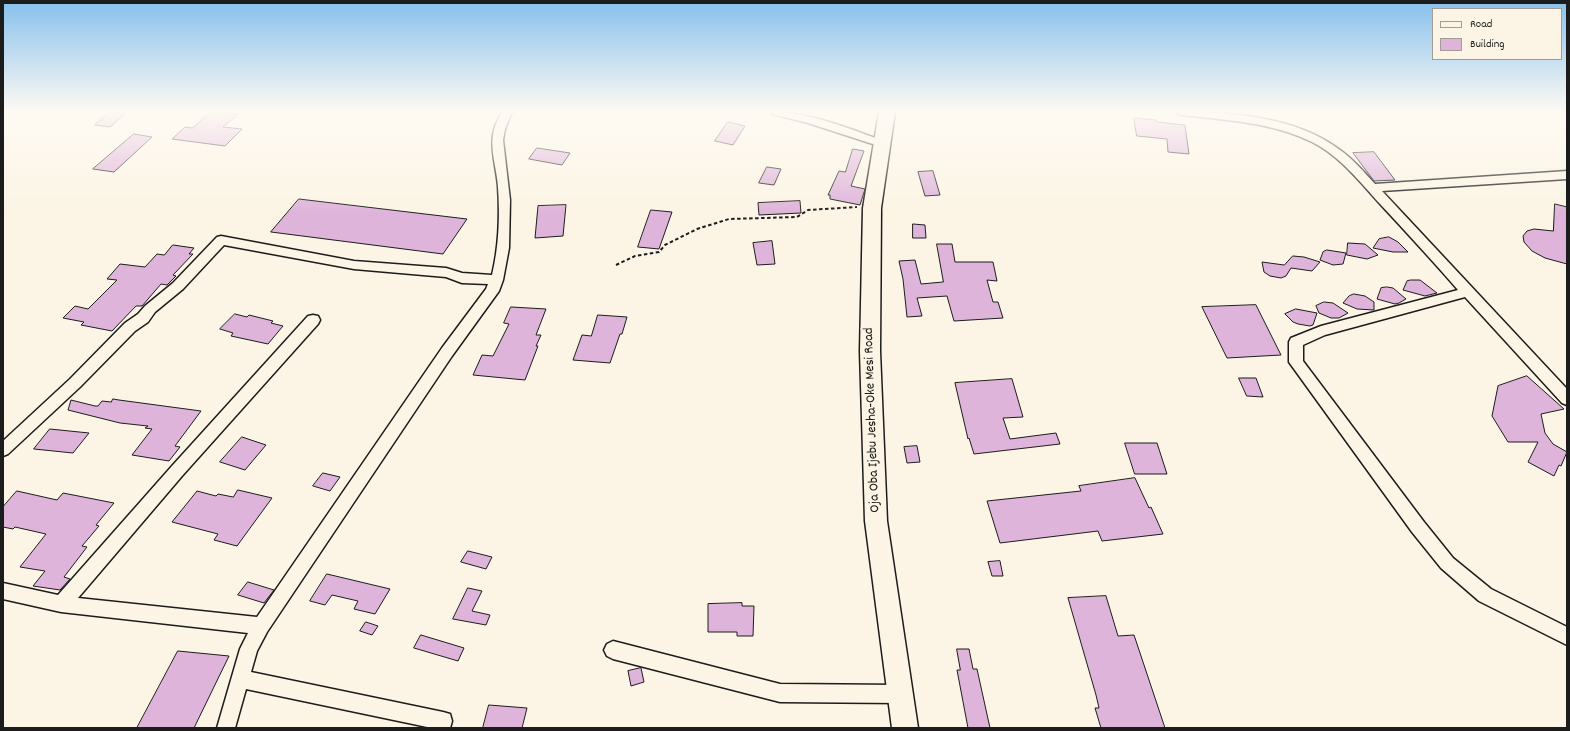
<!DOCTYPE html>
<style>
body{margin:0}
#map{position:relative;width:1570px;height:731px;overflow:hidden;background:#fcf5e5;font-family:Dekko,sans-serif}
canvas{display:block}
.frame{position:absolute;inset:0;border:4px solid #1c1c1c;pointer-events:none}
.legend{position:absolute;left:1432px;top:8px;width:130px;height:52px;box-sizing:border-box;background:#fcf5e5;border:1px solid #a29e95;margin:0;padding:5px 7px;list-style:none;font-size:12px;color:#1c1c1c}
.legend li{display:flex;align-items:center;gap:8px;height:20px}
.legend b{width:20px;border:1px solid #a29e95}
</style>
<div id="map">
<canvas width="1570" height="731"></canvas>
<div class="frame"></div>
<ul class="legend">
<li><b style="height:5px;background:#fcf5e5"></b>Road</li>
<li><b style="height:11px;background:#deb4da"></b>Building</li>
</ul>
</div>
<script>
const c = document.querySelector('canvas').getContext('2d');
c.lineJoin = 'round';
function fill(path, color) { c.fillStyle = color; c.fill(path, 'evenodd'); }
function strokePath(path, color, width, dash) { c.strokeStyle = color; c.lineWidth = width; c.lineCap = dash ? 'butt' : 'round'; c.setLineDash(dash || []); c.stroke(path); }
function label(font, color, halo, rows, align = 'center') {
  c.font = font + ' Dekko,sans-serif'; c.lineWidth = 4; c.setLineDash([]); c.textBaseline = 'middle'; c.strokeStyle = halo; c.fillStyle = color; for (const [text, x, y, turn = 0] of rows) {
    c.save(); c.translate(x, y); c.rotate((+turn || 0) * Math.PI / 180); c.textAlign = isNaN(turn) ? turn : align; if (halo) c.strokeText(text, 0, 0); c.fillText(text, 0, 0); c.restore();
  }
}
const building = new Path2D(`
 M110,112H127L110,127L95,125Z
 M211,112L238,114L223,127L242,129L225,146L172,139L185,127L192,128Z
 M1134,118L1156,120L1157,122L1185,125L1189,154L1168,152L1167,139L1137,136Z
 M728,122L745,126L733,145L715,141Z
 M134,134L152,137L114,172L93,169Z
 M537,148L570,153L562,165L529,159Z
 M853,149L864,151L851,186L865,189L860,205L830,199V195H828L839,171L845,172Z
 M1374,152L1395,180L1374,181L1353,153Z
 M767,167L781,169L774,185L759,183Z
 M933,171L940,195L925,196L918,172Z
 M299,199L467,219L443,254L271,232Z
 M800,201L801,213L759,215L758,203Z
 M1555,204L1567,207V264L1545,258L1532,251L1524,242L1523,236L1527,231L1534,229L1553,231Z
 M566,205L563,236L535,238L538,206Z
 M651,210L672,212L659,249L638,247Z
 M913,224L925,225L926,238H913Z
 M1389,237L1398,242L1408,252H1393L1373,248L1379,239Z
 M772,241L775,264L757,265L753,243Z
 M1348,243L1365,244L1378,255L1367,259L1347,255Z
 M937,244H952L955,262H993L997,281L987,280L993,302H998L1003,318L954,321L947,296L917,298L922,316L907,317L903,279L899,261L915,260L921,284L943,282Z
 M173,245L194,248L189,254H193L173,275L176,276L167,285L161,284L142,306H136L112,331L81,325L84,322L63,318L75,306L88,309L117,280L107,279L120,264L145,267L157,254L164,255Z
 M1327,250L1346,253L1343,264L1333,265L1320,260L1323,252Z
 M1293,256L1304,257L1320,262L1312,271L1291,268L1286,276L1281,278L1270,276L1264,272L1262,262L1284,265Z
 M1411,280H1420L1437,293L1425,296L1403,290L1407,281Z
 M1387,287L1393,288L1406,299L1399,303L1395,304L1377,299L1381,288Z
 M1354,294L1365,296L1374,302V310L1357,309L1343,303L1349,296Z
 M1324,302L1333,303L1348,313L1339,318H1331L1319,313L1316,306Z
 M1256,305L1281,355L1227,358L1202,307Z
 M511,307L546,309L536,335H541L536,346H538L525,380L473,375L482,355L493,356L509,324L504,323Z
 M1296,309L1317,313L1313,325L1310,326L1298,324L1293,322L1285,314Z
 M235,314L247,317L249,315L273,321L271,323L283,326L268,344L231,336L233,333L220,329Z
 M598,315L627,317L622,334H620L610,363L573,360L582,335L591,336Z
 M1527,376L1564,409L1541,414L1545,433L1553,444L1567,452L1561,466L1559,465L1554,476L1528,462L1538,442H1508L1492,416L1498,386Z
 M1239,378H1256L1263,397L1247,396Z
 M1012,379L1023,417L1003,418L1010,439L1056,433L1060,444L974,454L969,438L968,439L955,383Z
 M113,399L119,400L201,411L175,446L180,447L169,461L132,455L152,429L145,428L148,426L120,423L68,410L71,400L95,406H98L102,401L111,402Z
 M50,429L89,433L73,453L34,449Z
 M242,437L266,445L245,470L220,462Z
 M1125,443H1157L1167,474H1135Z
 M917,446L920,462L907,463L904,447Z
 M323,473L340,477L330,491L313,486Z
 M1135,478L1149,508L1151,507L1163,534L1102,541L1098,531L1000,543L987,501L1081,491L1079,486Z
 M238,490L272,498L237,546L214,540L218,534L172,522L197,491L216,496L218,494L233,497Z
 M17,491L57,500L63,493L114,503L96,525L99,526L82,546L87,547L64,577L70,579L60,590L33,586L45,571L20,567L46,534L15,527L13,529L3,527V507Z
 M468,551L492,557L486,569L461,562Z
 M1000,561L1003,576H992L988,562Z
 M327,574L390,589L375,614L354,609L358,601L332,595L325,605L310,601Z
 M248,582L274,590L264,603L238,595Z
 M468,588L482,591L472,611L490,615L486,625L453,619Z
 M1106,596L1118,636L1134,635L1165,728H1101L1095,708H1099L1096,695L1068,598Z
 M742,603V606H754L753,636H737V632H708V604Z
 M366,622L378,626L372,635L360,631Z
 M421,635L464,648L458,661L414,648Z
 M957,649H969L973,669H977L990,728H968L957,670H960Z
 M178,651L229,656L194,728H137Z
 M641,668L644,682L631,686L628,671Z
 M489,705L527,708L522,728H483Z`);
fill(building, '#deb4da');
strokePath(building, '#1c1c1c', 1);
const minor = new Path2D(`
 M502,112H512L505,129L503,140L510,200L509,248L503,280L499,291L452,356L267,632L257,651L251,672L443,712L450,714L452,721L450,728H432L246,689L235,728H217L240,649L248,633L61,612L3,599V583L58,595L172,466L308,316L313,315L318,316L320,320L318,324L182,476L78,598L257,617L442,348L486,289L488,284L462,283L446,277L354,269L224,245L183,289L155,312L148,322L135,331L80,387L8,454L3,456V441L70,379L125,323L138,314L145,306L173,283L217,237L221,236L354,261L446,268L462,273L492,275C499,246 500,216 498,187C497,171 490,149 493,135C494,127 498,119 502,112Z
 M771,112C811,112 849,129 887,142L889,144L887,146H879L808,123L772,114Z
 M1177,112C1231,112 1295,116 1340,150C1353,159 1364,172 1375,184L1567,171V179L1382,191L1567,389V405L1562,403L1465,297L1325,335L1303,345V361L1424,522L1453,558L1491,589L1567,627V645L1479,601L1441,568L1412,532L1289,362V342L1291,338L1321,326L1458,290C1433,261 1407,233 1381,205C1360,182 1340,156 1312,142C1272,122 1225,120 1182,115L1178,114Z
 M613,641L780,684L901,685L907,688L910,694L907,700L901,703L780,702L613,659L607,656L604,650L607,644Z`);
const secondary = new Path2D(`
 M879,112H895L881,208L880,351L887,521L918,728H892L865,521L860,351L863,208Z`);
strokePath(minor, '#1c1c1c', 3);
strokePath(secondary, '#1c1c1c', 3);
strokePath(new Path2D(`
 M616,265L635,256L659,252L665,245L697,229L729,219L797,217L808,210L857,207`), '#1c1c1c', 2, [3.5, 2.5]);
fill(minor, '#fcf5e5');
fill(secondary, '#fcf5e5');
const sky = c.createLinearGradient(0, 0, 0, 214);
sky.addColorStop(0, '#86c0ed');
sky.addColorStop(0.52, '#fefaf3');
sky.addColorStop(1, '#fefaf300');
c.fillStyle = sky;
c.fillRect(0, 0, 1570, 214);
label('14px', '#1c1c1c', '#fcf5e5', [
 ["Oja Oba Ijebu Jesha-Oke Mesi Road",873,420,-92]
]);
</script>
